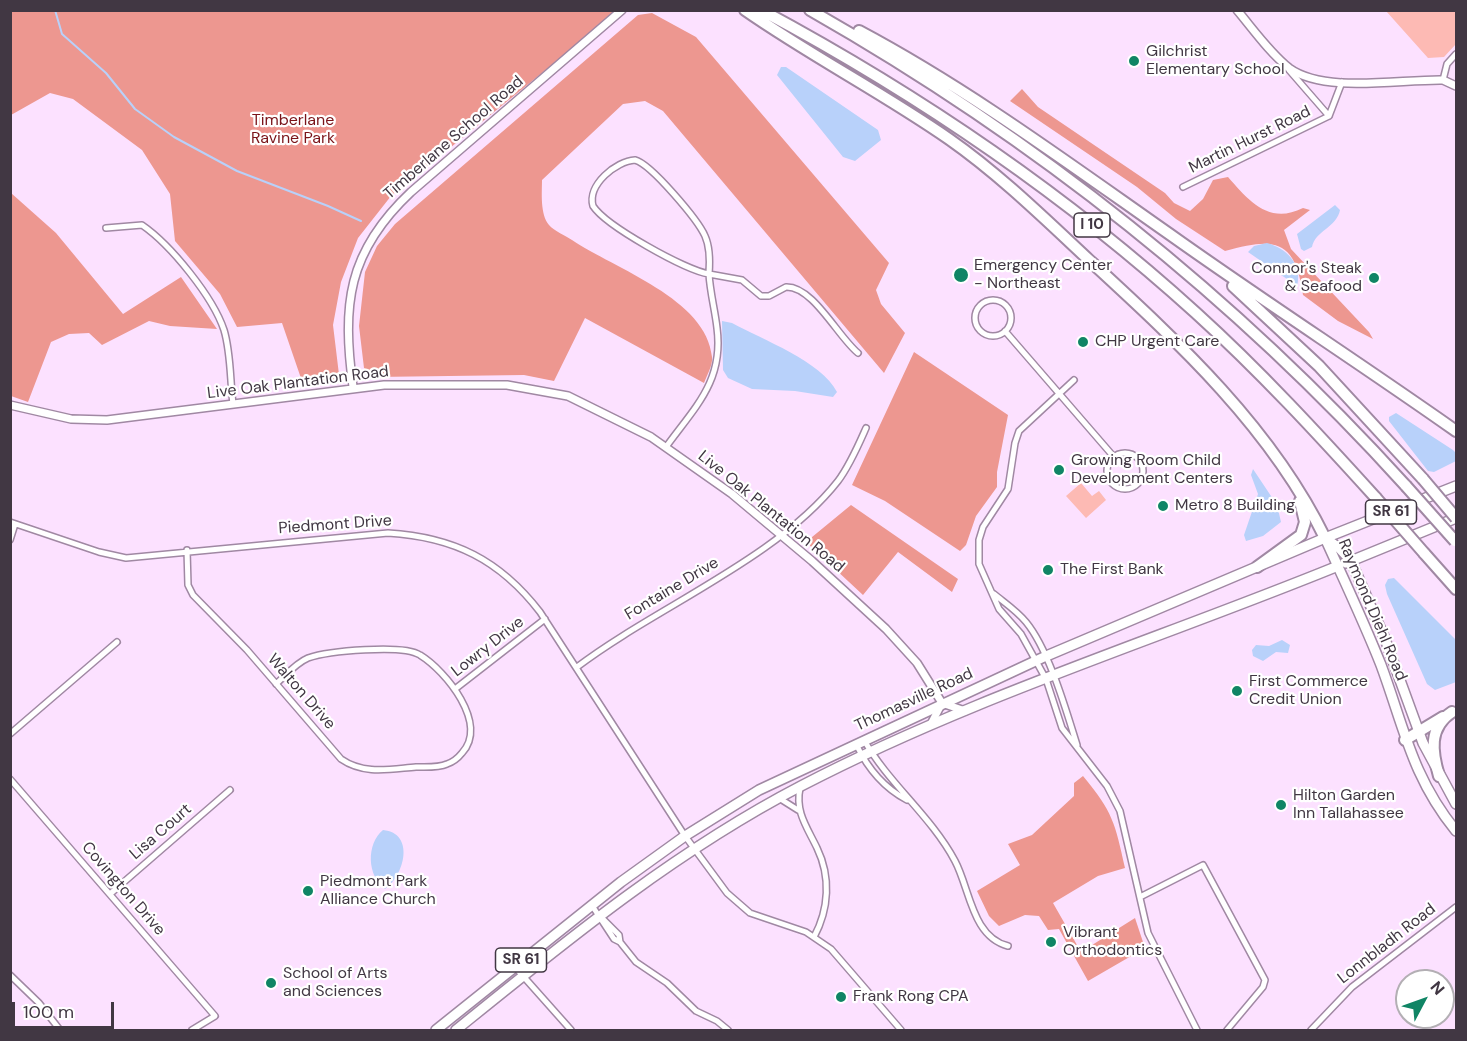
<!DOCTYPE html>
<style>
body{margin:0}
#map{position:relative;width:1467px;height:1041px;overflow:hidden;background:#fce1ff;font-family:"DM Sans",sans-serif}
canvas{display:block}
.frame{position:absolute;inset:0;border:12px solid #413743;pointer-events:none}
.north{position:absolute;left:1395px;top:969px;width:60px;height:60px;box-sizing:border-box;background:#fff;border:2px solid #b3afb4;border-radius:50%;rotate:49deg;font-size:16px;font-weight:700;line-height:24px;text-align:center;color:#413743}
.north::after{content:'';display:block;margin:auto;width:21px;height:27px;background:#108565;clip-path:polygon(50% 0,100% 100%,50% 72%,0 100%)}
.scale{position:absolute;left:12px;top:1002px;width:102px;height:27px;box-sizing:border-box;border:3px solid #413743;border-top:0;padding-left:8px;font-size:18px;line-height:21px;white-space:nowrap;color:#413743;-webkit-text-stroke:4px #fff;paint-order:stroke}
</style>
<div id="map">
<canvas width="1467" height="1041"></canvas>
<div class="frame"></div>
<div class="north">N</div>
<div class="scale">100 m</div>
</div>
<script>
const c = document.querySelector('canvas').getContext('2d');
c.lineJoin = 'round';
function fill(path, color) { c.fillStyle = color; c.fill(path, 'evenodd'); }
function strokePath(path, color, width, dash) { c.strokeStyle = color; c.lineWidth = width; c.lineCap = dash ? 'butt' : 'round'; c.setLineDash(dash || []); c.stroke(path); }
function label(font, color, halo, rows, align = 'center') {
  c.font = font + ' "DM Sans",sans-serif'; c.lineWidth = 4.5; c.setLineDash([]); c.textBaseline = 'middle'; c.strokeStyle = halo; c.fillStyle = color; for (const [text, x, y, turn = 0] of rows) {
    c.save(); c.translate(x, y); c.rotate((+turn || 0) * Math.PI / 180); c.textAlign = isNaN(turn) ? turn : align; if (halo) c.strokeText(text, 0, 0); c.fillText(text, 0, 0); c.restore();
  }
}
fill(new Path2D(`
 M1386,11H1456V44L1444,57L1428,58Z
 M1081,483L1092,496L1099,491L1106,500L1086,518L1066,496Z`), '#fdbab4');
fill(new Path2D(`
 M11,11H618L391,196L358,238L341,282L333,325L340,383L304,387L282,323L237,327L220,294L175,241L170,194L142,150L73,99L50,93L11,115Z
 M652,13L696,37L889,263L876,290L881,304L905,333L884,373L663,111L645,101L623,104L542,180C542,193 540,214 549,225C554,231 566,236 572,240C615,269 707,299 712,357C713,365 707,375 704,383L585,318L554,381L524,375L374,377L364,368L359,326L365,272L377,246L395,224L638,15Z
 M1022,89L1038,107L1165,193L1174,203L1190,211L1203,199L1213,180L1228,177C1249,201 1269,225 1303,208L1310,210L1284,230L1291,249L1369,332L1373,339L1338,321L1303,295C1295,239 1275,237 1225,251L1176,219L1137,187L1010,101Z
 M11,193L56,233L123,314L181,277L217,329L170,326L149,321L102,345L89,333L69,334L51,342L28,402L11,396Z
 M914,352L1008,415L997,472V487L976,516L966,545L960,551L885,501L852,485Z
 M851,505L958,579L952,592L898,552L863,595L806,542Z
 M1083,776C1113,812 1115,823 1125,868L1098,876L1053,903L1081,952L1135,918L1145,948L1088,981L1059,929L1048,930L1039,916L1025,915L999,926L989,916L977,891L1020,865L1008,844L1032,835L1074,796V783Z`), '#ed9790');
fill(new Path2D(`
 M781,67H786L878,130L881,140L855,161L843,157L777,75Z
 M1335,205L1340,210C1337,227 1315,231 1312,247L1304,251L1301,249L1297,234Z
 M1267,243C1286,248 1303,264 1297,286L1248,252L1254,246Z
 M722,321L732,323C763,340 821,361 837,392L833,397L795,391L752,389L728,378L723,370Z
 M1396,413L1453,450L1456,453V461L1434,472L1428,471L1389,421V417Z
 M1253,469L1277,505L1281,522L1263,536L1246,541L1244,535L1258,494L1251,475Z
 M1394,578L1456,640V682L1435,690L1427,684L1387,594L1385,585L1388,579Z
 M1282,640L1290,645L1288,653L1276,652L1263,661L1253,656L1252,650L1256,645L1269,646Z
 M383,830C415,833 405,875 385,889C367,876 366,844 383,830Z`), '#b8d1fa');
strokePath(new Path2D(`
 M55,10L62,34L106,73L135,109L174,137L237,171L328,206L361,221`), '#b8d1fa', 2);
const minor = new Path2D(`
 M1289,70L1329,116
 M1443,80L1447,64L1456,54
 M635,160C651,164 698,220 705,236C710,247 710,261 709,274C685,270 606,226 593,206C587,185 616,161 635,160Z
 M1183,187L1329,116L1342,82
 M106,228L142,225C171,245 213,297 224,330C231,353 230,380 233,404
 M975 318a18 18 0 1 1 36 0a18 18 0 1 1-36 0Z
 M1005,331L1114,457
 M1074,380L1019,431L1015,443L1008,489L983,527L979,540V564L999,609L1021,634L1046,679L1062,728L1107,786L1120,811L1148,933L1197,1030
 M666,447C695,407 724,381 717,328C715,310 710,292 709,274L742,280L761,296H769L786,287C813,286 838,337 858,353
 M1107 471a18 18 0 1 1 36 0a18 18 0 1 1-36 0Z
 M10,522L99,552L126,558L388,533C454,537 500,560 540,612L685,836L727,893L750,913L806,932L831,949L901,1030
 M10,540L15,524
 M187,550L188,585L193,595L247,650L341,759C364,775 390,769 416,767C426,767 438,768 447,764C453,762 458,758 462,753C489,724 446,671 420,655C403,644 328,651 308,658C296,663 286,675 276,684
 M994,594C1005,603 1017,611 1026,622C1049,650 1066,710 1077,745
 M577,667C656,607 777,559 838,481C850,465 858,446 866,428
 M455,689L545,619
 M10,734L117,642
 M864,740C889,784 931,816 955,861C970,889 972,937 1008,946
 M856,744C867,767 884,788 907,800
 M10,779L215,1016L192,1030
 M800,788C795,812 807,827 817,848C831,877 829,909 814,937
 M779,798L798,810
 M110,894L230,790
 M1140,897L1203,865L1265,980L1263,987L1227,1030
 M591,904L614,939L620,942L636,962L667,983L696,1011L717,1021L728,1030
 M604,920L619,935L620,942
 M515,967L571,1030
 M10,975L39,1003L60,1030
 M1311,1030L1352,987L1456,907`);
const tertiary = new Path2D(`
 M1237,10C1253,29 1269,52 1289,68C1325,94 1400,79 1443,80L1456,86
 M353,387C342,305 347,252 411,192L622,10
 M10,405L71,419L107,420L384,385H507L568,396L651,437L732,494L812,561L886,629L917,663L942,703L965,711
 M931,724L942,703`);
const primary = new Path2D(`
 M436,1030L621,882L685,836L759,790L1044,657L1325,538
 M456,1030C566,941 674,852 801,786C972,697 1159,639 1338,566`);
const trunk = new Path2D(`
 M1325,538C1344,580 1364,622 1381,665C1404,727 1412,777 1456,831
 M1325,538L1339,548L1351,561L1385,639L1423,743L1456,804
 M1325,538L1456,486
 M1346,563L1456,518`);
const motorway = new Path2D(`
 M745,10C811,56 883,93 949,139C999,174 1044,218 1089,260C1178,342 1271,427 1325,538
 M761,10C916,93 1065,194 1196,313C1260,371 1318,434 1376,498
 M810,10C1033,137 1234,296 1406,486
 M859,31C970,90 1072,166 1175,238C1268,304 1364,366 1456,431
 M1233,286L1319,366L1423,479
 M1424,553L1456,589
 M1257,567L1301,535L1305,522L1300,501
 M1405,740L1443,717
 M1439,776C1432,752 1428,728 1452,712`);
strokePath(minor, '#a088a3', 8);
strokePath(tertiary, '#a088a3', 10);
strokePath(primary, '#a088a3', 12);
strokePath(trunk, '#a088a3', 12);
strokePath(motorway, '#a088a3', 14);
strokePath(minor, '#fff', 5);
strokePath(tertiary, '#fff', 7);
strokePath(primary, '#fff', 9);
strokePath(trunk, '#fff', 9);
strokePath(motorway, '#fff', 10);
const motorwayBridge = new Path2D(`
 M1423,479L1456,518
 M1406,486L1455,541
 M1376,498L1424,553`);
strokePath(motorwayBridge, '#a088a3', 14, []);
strokePath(motorwayBridge, '#fff', 10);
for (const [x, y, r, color] of [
 [1134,61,6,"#108565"],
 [961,275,8,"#108565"],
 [1374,278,6,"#108565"],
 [1083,342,6,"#108565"],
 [1059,470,6,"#108565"],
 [1163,506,6,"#108565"],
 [1048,570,6,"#108565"],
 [1237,691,6,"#108565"],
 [1281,805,6,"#108565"],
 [308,891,6,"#108565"],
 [1051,942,6,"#108565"],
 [271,983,6,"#108565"],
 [841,997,6,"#108565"]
]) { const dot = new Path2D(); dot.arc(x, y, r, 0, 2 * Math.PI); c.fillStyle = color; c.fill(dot); strokePath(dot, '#fff', 2); }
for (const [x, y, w] of [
 [1092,225,36],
 [1391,512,51],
 [521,960,51]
]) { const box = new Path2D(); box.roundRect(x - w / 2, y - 12, w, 24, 4.5); c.fillStyle = '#fff'; c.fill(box); strokePath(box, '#413743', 1.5); }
label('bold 15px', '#413743', null, [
 ["I 10",1092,225],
 ["SR 61",1391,512],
 ["SR 61",521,960]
]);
label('16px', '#413743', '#fff', [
 ["Gilchrist",1146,52],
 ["Elementary School",1146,70],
 ["Emergency Center",974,266],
 ["- Northeast",974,284],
 ["Connor's Steak",1362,269,"right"],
 ["& Seafood",1362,287,"right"],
 ["CHP Urgent Care",1095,342],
 ["Growing Room Child",1071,461],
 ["Development Centers",1071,479],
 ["Metro 8 Building",1175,506],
 ["The First Bank",1060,570],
 ["First Commerce",1249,682],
 ["Credit Union",1249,700],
 ["Hilton Garden",1293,796],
 ["Inn Tallahassee",1293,814],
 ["Piedmont Park",320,882],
 ["Alliance Church",320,900],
 ["Vibrant",1063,933],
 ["Orthodontics",1063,951],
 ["School of Arts",283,974],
 ["and Sciences",283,992],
 ["Frank Rong CPA",853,997]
], 'left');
label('16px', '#7a1419', '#fff', [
 ["Timberlane",293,121],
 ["Ravine Park",293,139]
]);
label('16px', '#413743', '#fff', [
 ["Timberlane School Road",454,138,-41],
 ["Martin Hurst Road",1250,140,-26],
 ["Live Oak Plantation Road",298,383,-7],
 ["Live Oak Plantation Road",771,512,39],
 ["Piedmont Drive",335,525,-4],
 ["Fontaine Drive",672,589,-31],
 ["Raymond Diehl Road",1372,610,67],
 ["Lowry Drive",488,647,-38],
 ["Walton Drive",301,692,49],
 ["Thomasville Road",914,700,-25],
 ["Lisa Court",161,832,-41],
 ["Covington Drive",123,889,49],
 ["Lonnbladh Road",1387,944,-38]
]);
</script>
